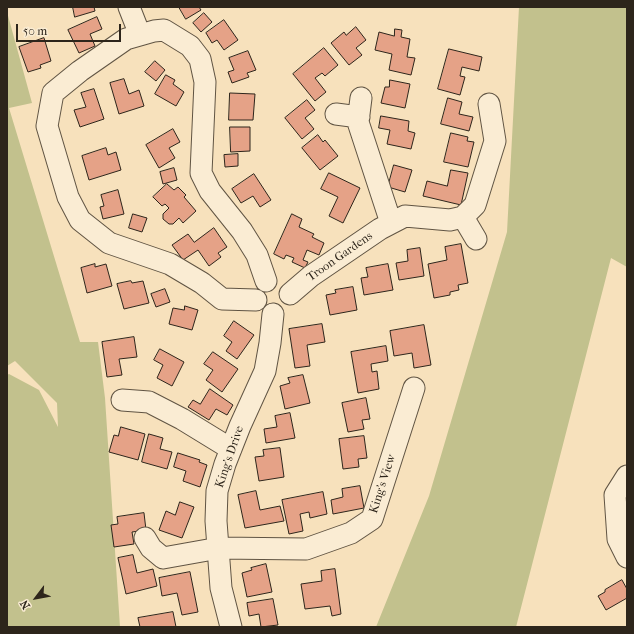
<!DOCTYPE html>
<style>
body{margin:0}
#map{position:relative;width:634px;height:634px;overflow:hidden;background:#f7e1bc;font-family:"IM FELL French Canon",serif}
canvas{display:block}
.frame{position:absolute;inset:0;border:8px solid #2d251b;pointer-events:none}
.north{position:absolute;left:16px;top:578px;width:40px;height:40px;-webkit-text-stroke:3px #faecd3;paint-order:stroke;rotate:238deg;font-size:11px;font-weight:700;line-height:16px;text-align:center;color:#2d251b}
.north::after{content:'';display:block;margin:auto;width:14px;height:18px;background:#2d251b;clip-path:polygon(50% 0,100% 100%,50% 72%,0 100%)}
.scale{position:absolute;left:16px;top:24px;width:105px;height:18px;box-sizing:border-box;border:2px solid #2d251b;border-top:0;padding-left:5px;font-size:12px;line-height:14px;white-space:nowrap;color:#2d251b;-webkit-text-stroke:3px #faecd3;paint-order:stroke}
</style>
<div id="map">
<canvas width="634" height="634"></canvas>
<div class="frame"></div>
<div class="north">N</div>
<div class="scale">50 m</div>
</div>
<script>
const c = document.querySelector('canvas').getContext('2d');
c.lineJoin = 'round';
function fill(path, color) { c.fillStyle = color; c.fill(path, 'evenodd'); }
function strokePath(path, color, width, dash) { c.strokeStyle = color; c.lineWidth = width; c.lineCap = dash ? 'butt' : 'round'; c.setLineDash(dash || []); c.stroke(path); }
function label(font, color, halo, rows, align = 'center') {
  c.font = font + ' "IM FELL French Canon",serif'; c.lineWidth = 3; c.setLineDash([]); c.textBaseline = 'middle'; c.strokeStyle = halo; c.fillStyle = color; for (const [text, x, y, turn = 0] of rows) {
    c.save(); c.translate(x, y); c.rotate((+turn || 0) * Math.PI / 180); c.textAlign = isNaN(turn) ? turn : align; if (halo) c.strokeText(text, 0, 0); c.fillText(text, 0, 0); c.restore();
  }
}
fill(new Path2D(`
 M519,7H627V267L611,258L516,627H376L429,496L507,232Z
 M7,12L32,103L9,108L80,342H98L105,398L120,627H7V375L9,374L39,390L58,427L57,403L15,361L7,366Z`), '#c2c18d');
const building = new Path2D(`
 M73,7H94L95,11L75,17Z
 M179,7H199L201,10L186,19Z
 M204,13L212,22L201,32L193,23Z
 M97,17L102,29L90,34L95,46L79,53L68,30Z
 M224,20L238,40L224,50L217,40L212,43L206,33Z
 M356,27L366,40L356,48L362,55L349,65L331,43L344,32L346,35Z
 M395,29L402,30L401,37L410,39L407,57L415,58L411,75L389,70L392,54L375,50L379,32L394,36Z
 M44,38L51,61L40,65L41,68L28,72L19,47Z
 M324,48L338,65L325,76L322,73L315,78L326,92L315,101L293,74Z
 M449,49L482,57L479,71L462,67L460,76L465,77L460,95L438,89Z
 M248,51L256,70L247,73L249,77L232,83L228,72L234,70L229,58Z
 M155,61L165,70L156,81L145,72Z
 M166,75L175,80L173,84L184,92L176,106L155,94Z
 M124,79L129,94L139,90L144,106L119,114L110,83Z
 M390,80L410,84L405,108L381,103L385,87H389Z
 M94,89L104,119L80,127L74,110L86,107L81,93Z
 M230,93L255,94L253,120H229Z
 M448,98L462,102L459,114L473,117L469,131L441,124Z
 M307,100L315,110L305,118L314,129L302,139L285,118Z
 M381,116L409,121L408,131L415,133L411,149L387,144L390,130L379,128Z
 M230,127H250V151L231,152Z
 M173,129L180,142L169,148L175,158L159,168L146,145Z
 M451,133L468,137L467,141L474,142L468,167L444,162Z
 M318,135L323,142L325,140L338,156L320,170L302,148Z
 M106,148L108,155L116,152L121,170L89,180L82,156Z
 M238,154V166L225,167L224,155Z
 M394,165L412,170L405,192L388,187Z
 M174,168L177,180L163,184L160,172Z
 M451,170L468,173L461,205L423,196L427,181L447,186Z
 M329,173L360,188L343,223L329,216L338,197L321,189Z
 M254,174L271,200L260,207L253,196L241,203L232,189Z
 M167,184L174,190L178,187L186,195L184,197L196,211L183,223L179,218L173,224H169L163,219V214L169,208L165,204L162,206L153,197Z
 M118,190L124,214L103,219L100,207L104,206L101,195Z
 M133,214L147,218L142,232L129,228Z
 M292,214L302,219L299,227L314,234L312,237L324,243L319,255L307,250L303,260L308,262L305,268L292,262L294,258L286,255L284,259L274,254Z
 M214,228L227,247L218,253L221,257L209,266L198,250L183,260L172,245L188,234L194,242Z
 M461,244L468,283L458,285L459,290L450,292V295L434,298L428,264L447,260L445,247Z
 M420,248L424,276L399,280L396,263L408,261L407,250Z
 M95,264V267L106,264L112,286L87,293L81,268Z
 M388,264L393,290L364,295L361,278L368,277L366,268Z
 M131,281L132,283L143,281L149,303L124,309L117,284Z
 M353,287L357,310L330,315L326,295L336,293L335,290Z
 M165,289L170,302L156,307L151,294Z
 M185,306L198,310L192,330L169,324L173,308L184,310Z
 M234,321L254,335L237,359L226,351L232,342L224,336Z
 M322,324L325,342L307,345L310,366L295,368L289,329Z
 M424,325L431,365L414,368L412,353L394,356L390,331Z
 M134,337L137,357L119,359L122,375L107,377L102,342Z
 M386,346L388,361L371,364L372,372L377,371L379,389L358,393L351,352Z
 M160,349L184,362L172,386L157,378L163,365L154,360Z
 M213,352L238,369L222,392L206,380L213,370L204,364Z
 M303,375L310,403L285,409L280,386L290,383L288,378Z
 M210,389L233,405L227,415L216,409L209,420L188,407L193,400L200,404Z
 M366,398L370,419L362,420L364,429L348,432L342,403Z
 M290,413L295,438L266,443L264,429L277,427L275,416Z
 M121,427L145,434L138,460L109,452L114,435L118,436Z
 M149,434L163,438L160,449L172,452L167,469L142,462Z
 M364,436L367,458L358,459L359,467L343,469L339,439Z
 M280,448L284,477L259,481L255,457L264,456L263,450Z
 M178,453L200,460L199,462L207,465L200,487L183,481L186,471L174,467Z
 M360,486L364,508L333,514L331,500L343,497L342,489Z
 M256,491L260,510L280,506L284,521L245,528L238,495Z
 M323,492L327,514L310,518L309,512L300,514L303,531L289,534L282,500Z
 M180,502L194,507L182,538L159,530L166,511L175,515Z
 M144,513L146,530L132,532L134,544L114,547L111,525L118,524L117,517Z
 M133,555L137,573L153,569L157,586L126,594L118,558Z
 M266,564L272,592L247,597L242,573L252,570L251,568Z
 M335,569L341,614L332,616L330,606L305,609L301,584L322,581L321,571Z
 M190,572L198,612L182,615L177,593L162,596L159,578Z
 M622,580L627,589V598L606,610L598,596L605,592V590Z
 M273,599L278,625L261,627L259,614L249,616L247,603Z
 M173,612L176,627H140L138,618Z`);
fill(building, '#e5a287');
strokePath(building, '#2d251b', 1);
const minor = new Path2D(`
 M129,7L140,35
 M361,98L358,122L391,223
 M336,114L359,117
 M463,217L476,239
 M290,294L311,276L380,229L405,216L450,220L463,217L475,205L495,141L489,104
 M256,300L222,299L202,283L170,264L109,243L80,220L68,197L47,126L53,93L80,71L126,39L154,31L164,30L190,46L200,59L205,82L201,173L210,191L242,231L257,255L266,281
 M122,400L149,402L182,419L231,449
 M627,476L615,495L618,539L627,557
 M145,538L151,548L163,558L219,548L306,549L351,533L372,519L414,388
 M231,627L221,588L216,521L217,491L225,464L240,426L265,371L270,343L273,314`);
strokePath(minor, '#605443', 23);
strokePath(minor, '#faecd3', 21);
label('12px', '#2d251b', '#faecd3', [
 ["Troon Gardens",340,257,-35],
 ["King's Drive",230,457,-71],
 ["King's View",383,484,-72]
]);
</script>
